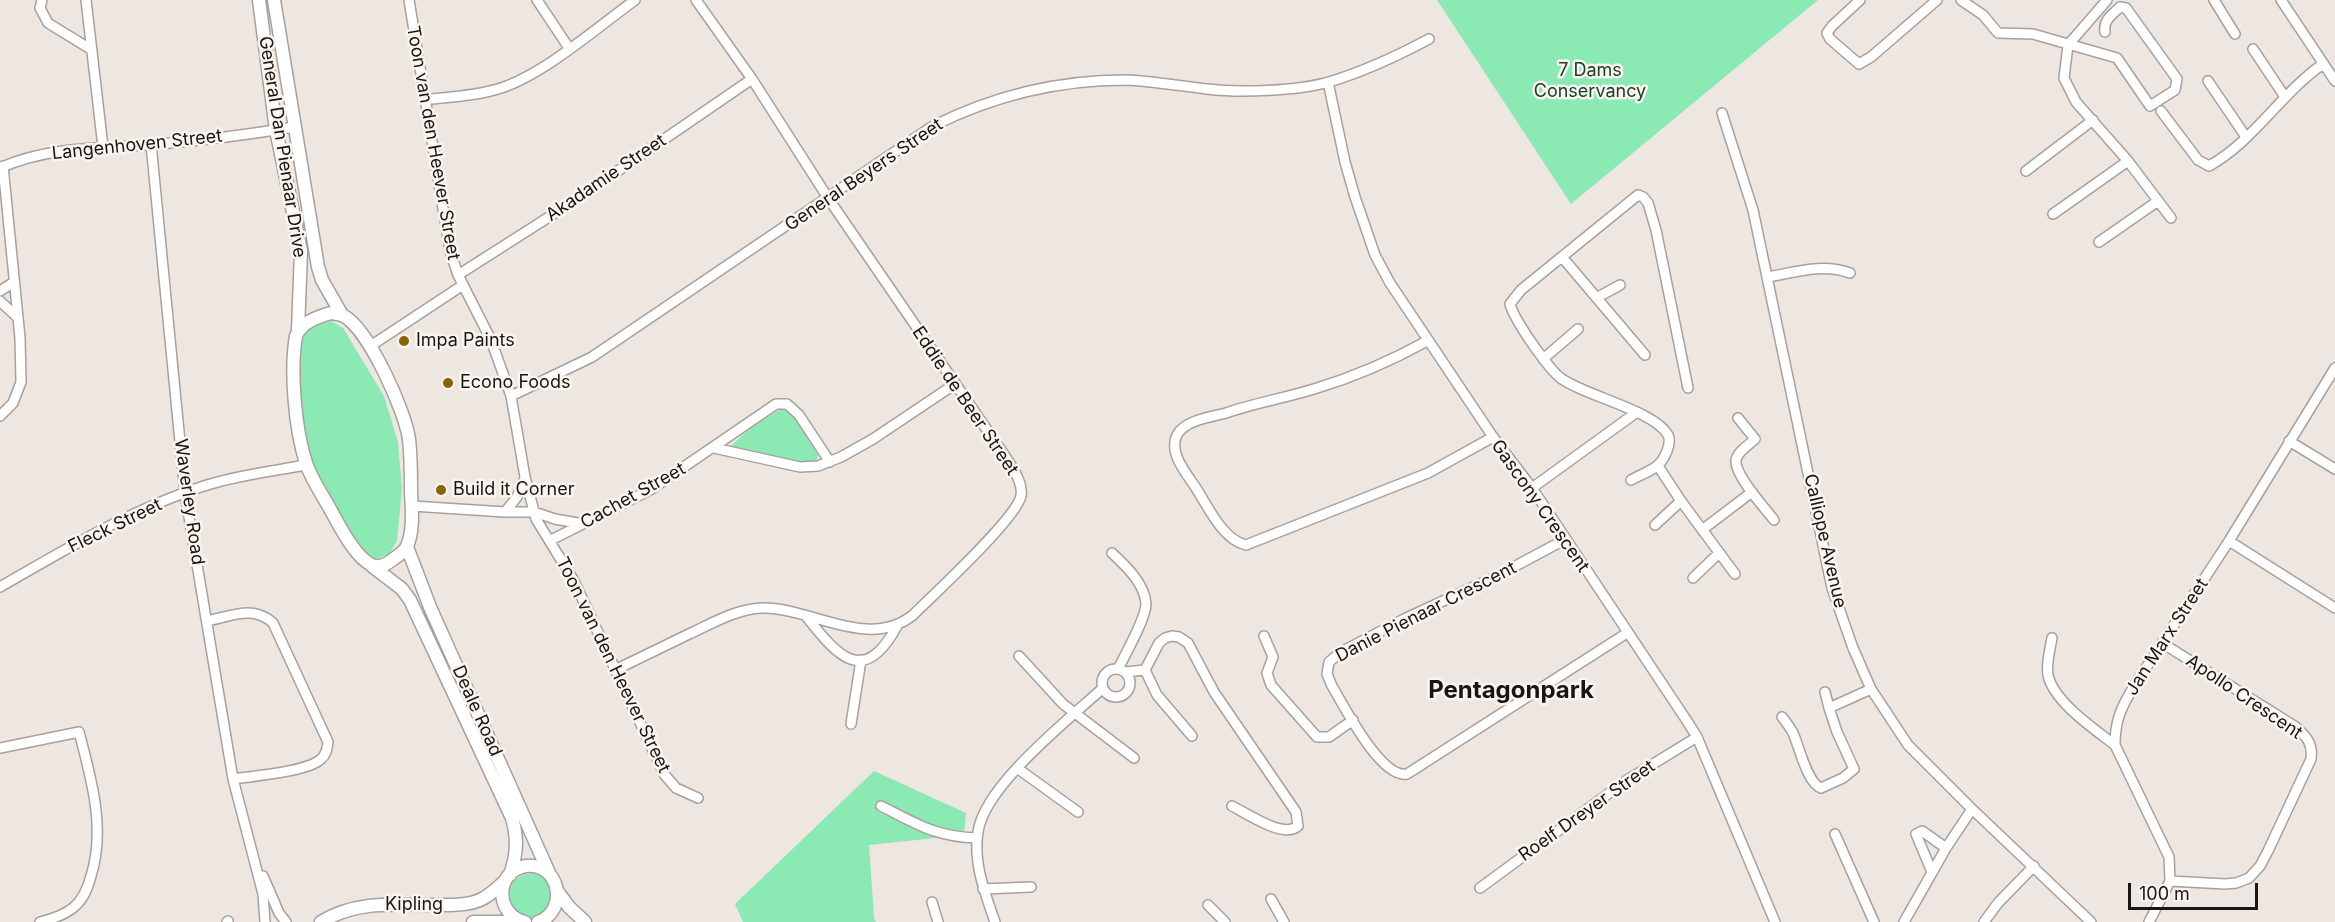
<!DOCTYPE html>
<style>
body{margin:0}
#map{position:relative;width:2335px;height:922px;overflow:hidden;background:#ede6e1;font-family:Inter,sans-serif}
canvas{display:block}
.scale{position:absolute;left:2128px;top:883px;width:130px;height:27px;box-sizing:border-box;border:3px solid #181615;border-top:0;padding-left:8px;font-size:18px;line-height:21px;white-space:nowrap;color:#181615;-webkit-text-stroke:4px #faf4ef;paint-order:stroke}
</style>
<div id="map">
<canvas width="2335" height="922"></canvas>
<div class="scale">100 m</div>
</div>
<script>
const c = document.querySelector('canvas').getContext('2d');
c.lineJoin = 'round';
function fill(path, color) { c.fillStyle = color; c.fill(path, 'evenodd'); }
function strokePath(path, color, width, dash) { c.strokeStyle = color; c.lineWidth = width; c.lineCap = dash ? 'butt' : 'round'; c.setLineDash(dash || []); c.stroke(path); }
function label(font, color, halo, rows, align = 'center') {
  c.font = font + ' Inter,sans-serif'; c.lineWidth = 5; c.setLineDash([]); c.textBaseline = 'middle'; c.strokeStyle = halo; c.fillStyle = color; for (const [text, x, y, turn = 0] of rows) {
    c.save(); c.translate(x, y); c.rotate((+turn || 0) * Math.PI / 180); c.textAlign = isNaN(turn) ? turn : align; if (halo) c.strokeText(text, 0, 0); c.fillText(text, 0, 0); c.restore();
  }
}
fill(new Path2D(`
 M1437,0H1818L1571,204Z
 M331,321L343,328L384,396L398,442L402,488L397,541L389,554L374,560L357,552L319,486L303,446L296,350L302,334L316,325Z
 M784,408L792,413L818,455L817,460L809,463L732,451L731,446C745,431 765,417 784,408Z
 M874,771L966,813L964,835L869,845L874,918L876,922H743L735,904Z
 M531,873C547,875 550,884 554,898L540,919C502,917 497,879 531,873Z`), '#8be9b4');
const minor = new Path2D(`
 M42,0L40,8L48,23L92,50
 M86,0L103,147
 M409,0L450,251L458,275L491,340L511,396L525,477L536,519L574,581L664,774L676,788L698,798
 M537,0L569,48
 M1860,0L1832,26L1827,33L1830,39L1859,64L1871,57L1937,0
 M1961,0L1983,15L1998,33L2033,34L2117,58L2150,106L2175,90L2177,79L2126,8L2120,7C2112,15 2103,20 2105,32
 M2107,0L2068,45L2064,78L2076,102L2128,161L2171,218
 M2214,0L2235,34
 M2281,0L2335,81
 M2253,49L2285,97
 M2208,81L2246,137
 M1328,82L1345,162L1355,197L1375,255L1390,283L1493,437L1532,488L1687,721L1697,737L1775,922
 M424,100C449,97 477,96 501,88C544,74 598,27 635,0
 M2161,111L2198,160L2209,166C2254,141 2281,93 2323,64
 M1722,113L1753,210L1832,588L1853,648L1871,689L1908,745L1972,809L2091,922
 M151,144L185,493L233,779L263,894L265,922
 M0,168C46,147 100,148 149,145C197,141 246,135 294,127
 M2026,171L2093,120
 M2053,214L2128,161
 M2099,242L2158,201
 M1562,257L1645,355
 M458,275L574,201L752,79
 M1768,277C1796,272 1823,263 1850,273
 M0,291L14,282
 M1598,297L1620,285
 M0,301L17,317
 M1427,341C1391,361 1354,377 1314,389C1285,398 1255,403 1226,413C1211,417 1185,420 1177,435C1168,453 1187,474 1196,488C1208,507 1223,540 1246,545L1428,473L1493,437
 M369,347L463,285
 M1543,359L1578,329
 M511,396L592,357L933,126C993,96 1057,80 1125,80C1152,81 1180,86 1207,89C1240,93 1297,91 1329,82C1362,72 1399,55 1429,39
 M0,416L13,403L21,382L20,338L3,166
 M1738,418L1755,439C1750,444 1737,452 1736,460C1734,475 1765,508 1774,520
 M2289,441L2335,469
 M714,448L800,467L818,466L841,457L873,439L955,384
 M1631,480C1639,475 1653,471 1659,464C1665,458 1672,443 1668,435C1655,411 1586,396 1562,379C1549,370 1514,320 1510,304L1521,290L1638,195L1643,197L1648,203L1656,230L1688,388
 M1532,488L1637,412
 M1681,501L1735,574
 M412,506L505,512H534L555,519L583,524
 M505,512L517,497L525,478
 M1655,525L1681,501L1658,466
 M1702,530L1752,492
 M551,540L650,490L776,404H787L799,415L830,462
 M1564,540L1495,577L1404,619L1341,652L1329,662L1327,674L1332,686C1344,706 1381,779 1407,774L1627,633
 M2229,541L2335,608
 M1112,553C1126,566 1145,584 1146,604C1146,618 1125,655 1118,669
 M1693,578L1718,554
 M0,587C66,549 134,508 207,485C239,475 273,471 306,465
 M806,616C838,657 864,687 897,626
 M207,621C232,616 253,605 273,623L328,742C327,748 327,754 321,759C307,772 253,776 233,779
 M1264,636L1273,657L1267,673L1271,685L1317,737H1329L1353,720
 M2052,638C2050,650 2046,663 2048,675C2053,701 2094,729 2115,745
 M2162,643L2296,727C2307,737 2313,744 2311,759L2268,851L2260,866L2249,878L2236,883L2225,884L2170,881
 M1019,656L1063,704L1134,758
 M1102 683a14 14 0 1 1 28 0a14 14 0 1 1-28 0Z
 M615,670C640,658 664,646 689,634C713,623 736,609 762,608C811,607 868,651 913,615C933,595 1016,519 1021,496C1023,484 1015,472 1009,462L828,198L752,79L696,0
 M1145,670L1159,643L1165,638L1172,636L1179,637L1188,643L1214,692L1296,812L1298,826C1284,839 1248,814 1232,806
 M1125,672L1145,670L1157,695L1192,736
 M1825,692L1829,708L1871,689
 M1782,717C1786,722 1790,727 1793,733C1799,746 1807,783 1821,788L1843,778L1854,769L1837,732L1829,708
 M851,724L861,660
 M0,748L79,732C91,778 106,828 91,876C88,887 84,899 74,907C65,915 52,919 40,922
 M1017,768L1078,812
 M881,806C917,824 936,837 977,838
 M1835,834L1874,922
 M1932,872L1916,834L1922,831L1946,848
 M263,876L279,913L286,922
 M1480,888L1627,780L1697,737
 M983,889L1031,887
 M1271,899L1284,922
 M932,902L938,922
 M1208,905L1225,922
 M227,922L228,921
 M995,922C985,893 973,863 978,832C984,786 1068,720 1103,688
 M1904,922L1946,848L1972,809
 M1984,922L1998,903L2034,866
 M2149,922L2170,881L2169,857L2115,745C2115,720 2121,708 2134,686L2229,541L2335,368`);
const tertiary = new Path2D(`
 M259,0L276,130L301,251L298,330
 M274,0L318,267L322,280L342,315
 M331,313C335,314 340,314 344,316C369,330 405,411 409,439C411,457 411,476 411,494C412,509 414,534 406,548C403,553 397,556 392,560C387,564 379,568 372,565C355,558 338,523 329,507C321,493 311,478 306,463C295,429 290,371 296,336C302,322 317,317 331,313Z
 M407,547L430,607L550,875
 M372,566L402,589L410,600L512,818C518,839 517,854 510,875
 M558,892L569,907L585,922
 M321,922C357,900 394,905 435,905C450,905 468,906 482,899C490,895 497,888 504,882
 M473,922H520
 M525,922C495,915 494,871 526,866C560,862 569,911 538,922`);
strokePath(minor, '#a7a19d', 12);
strokePath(tertiary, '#a7a19d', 15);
strokePath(minor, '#fff', 9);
strokePath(tertiary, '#fff', 12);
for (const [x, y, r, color] of [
 [404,341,6,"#876400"],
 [448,383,6,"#876400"],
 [441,490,6,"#876400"]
]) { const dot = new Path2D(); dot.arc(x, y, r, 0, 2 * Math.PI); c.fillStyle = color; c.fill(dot); strokePath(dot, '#faf4ef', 2); }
label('18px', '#18402b', '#faf4ef', [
 ["7 Dams",1590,71],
 ["Conservancy",1590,92]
]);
label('18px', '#181615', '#faf4ef', [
 ["Toon van den Heever Street",433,143,80],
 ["Langenhoven Street",137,145,-6],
 ["General Dan Pienaar Drive",282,147,81],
 ["General Beyers Street",864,175,-34],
 ["Akadamie Street",606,178,-34],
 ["Eddie de Beer Street",965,401,56],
 ["Cachet Street",633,496,-29],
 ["Waverley Road",189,502,82],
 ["Gascony Crescent",1540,506,55],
 ["Fleck Street",115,526,-26],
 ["Calliope Avenue",1825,541,77],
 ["Danie Pienaar Crescent",1426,612,-27],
 ["Jan Marx Street",2167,637,-57],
 ["Toon van den Heever Street",613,665,64],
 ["Apollo Crescent",2244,697,34],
 ["Deale Road",477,711,66],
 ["Roelf Dreyer Street",1587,811,-35],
 ["Kipling",414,905]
]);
label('18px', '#181615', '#faf4ef', [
 ["Impa Paints",416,341],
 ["Econo Foods",460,383],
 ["Build it Corner",453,490]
], 'left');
label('bold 24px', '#181615', '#faf4ef', [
 ["Pentagonpark",1511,691]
]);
</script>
